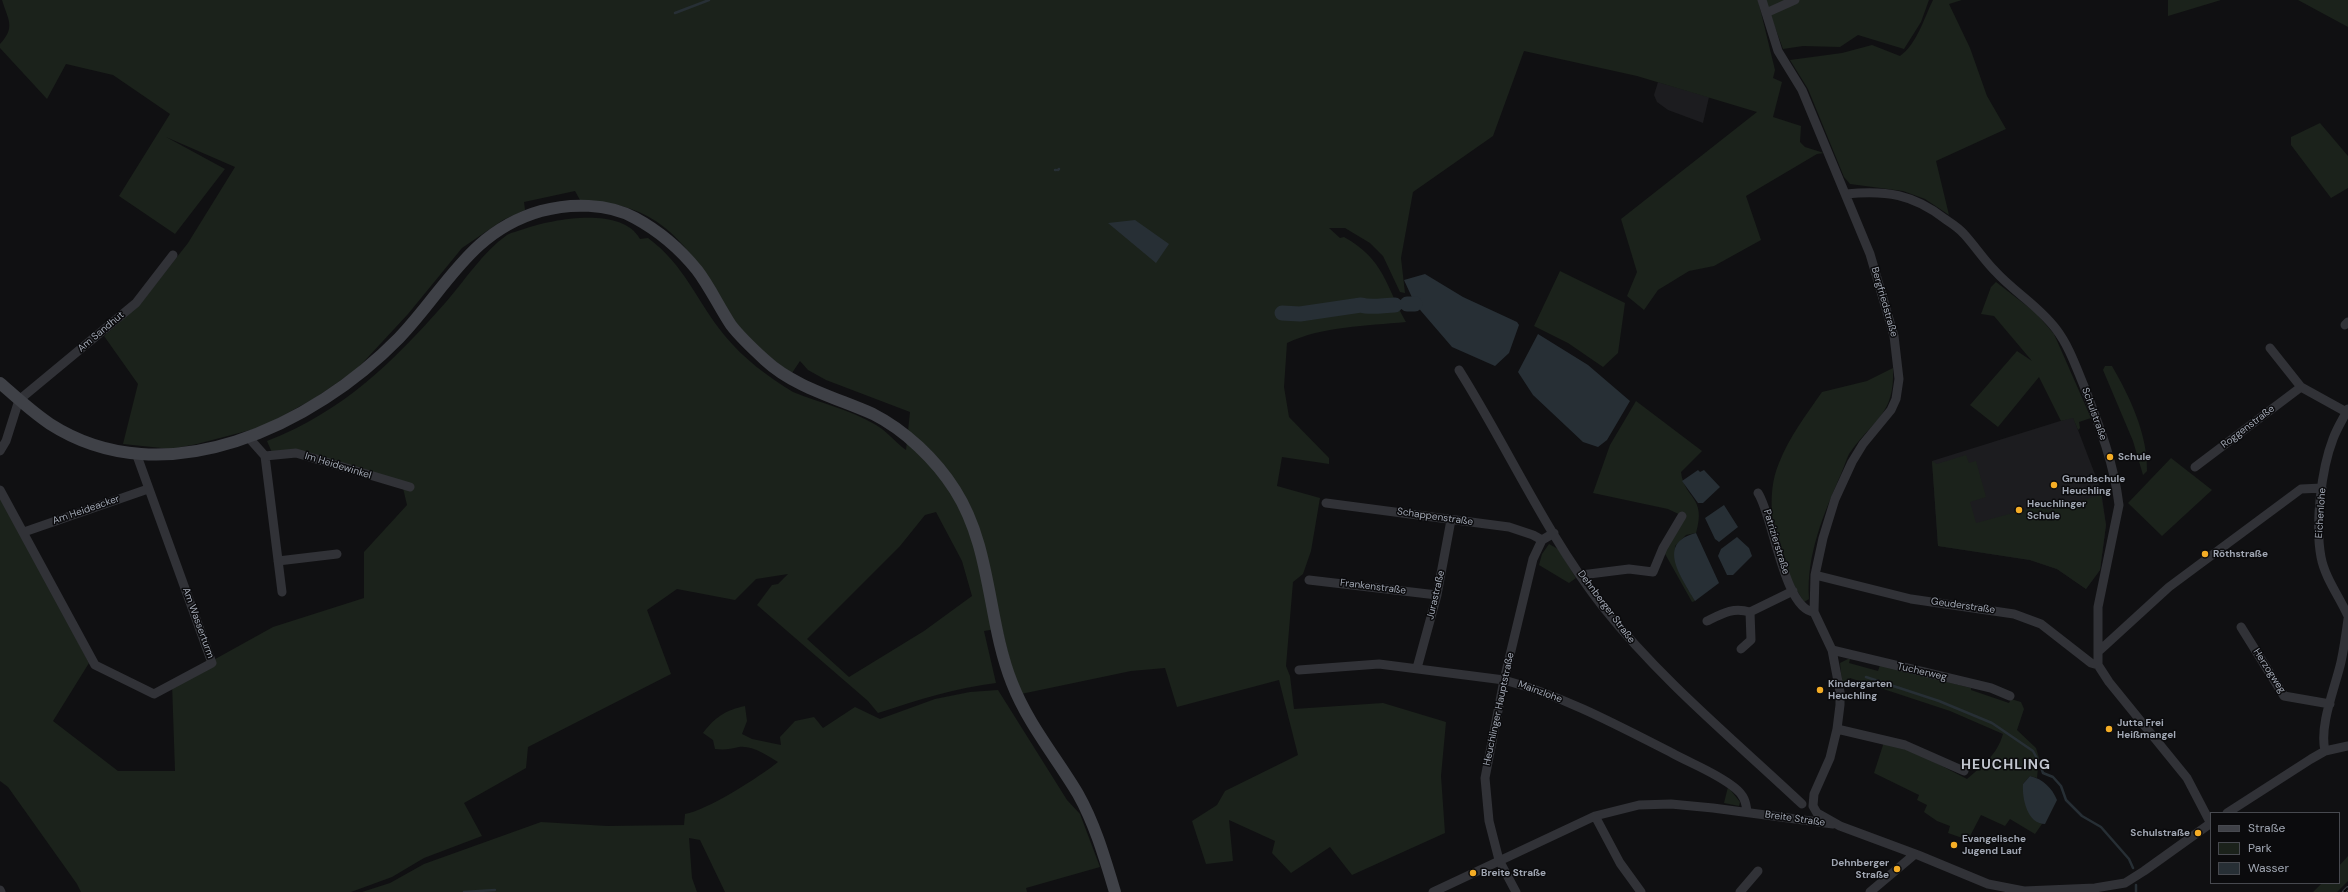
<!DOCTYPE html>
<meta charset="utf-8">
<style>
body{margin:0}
#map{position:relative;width:2348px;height:892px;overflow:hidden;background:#101012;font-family:"DM Sans",sans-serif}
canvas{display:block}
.legend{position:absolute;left:2210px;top:812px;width:130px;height:72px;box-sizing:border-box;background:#0b0b0d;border:1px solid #47494f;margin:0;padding:5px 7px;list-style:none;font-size:12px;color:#a1a7b3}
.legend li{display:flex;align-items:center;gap:8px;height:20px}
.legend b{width:20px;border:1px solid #47494f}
</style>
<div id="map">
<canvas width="2348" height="892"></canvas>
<ul class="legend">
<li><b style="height:5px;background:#3f4147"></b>Straße</li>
<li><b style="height:11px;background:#1b221b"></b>Park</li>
<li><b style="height:11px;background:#272f35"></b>Wasser</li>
</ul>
</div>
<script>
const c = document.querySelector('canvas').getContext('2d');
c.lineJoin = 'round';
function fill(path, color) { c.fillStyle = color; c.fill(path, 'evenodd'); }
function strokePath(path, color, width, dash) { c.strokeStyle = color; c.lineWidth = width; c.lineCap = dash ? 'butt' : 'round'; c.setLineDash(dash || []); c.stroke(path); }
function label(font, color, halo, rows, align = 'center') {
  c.font = font + ' "DM Sans",sans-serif'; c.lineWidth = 3; c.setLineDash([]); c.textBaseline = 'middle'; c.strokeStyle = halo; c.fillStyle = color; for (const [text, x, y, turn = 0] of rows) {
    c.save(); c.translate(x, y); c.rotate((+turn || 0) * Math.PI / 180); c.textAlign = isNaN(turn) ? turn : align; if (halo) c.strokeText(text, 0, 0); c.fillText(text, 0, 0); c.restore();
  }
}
fill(new Path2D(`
 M1658,82L1709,97L1703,123L1668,110L1657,102L1654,95Z
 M2073,417L2101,490L2106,525L2100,570L2086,589L2057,569L2030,560L1938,546L1932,461Z`), '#1c1c1f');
fill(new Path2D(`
 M2,0H1758L1775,70L1773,78L1782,82L1773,117L1801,126L1800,142L1805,147L1824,153L1817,154L1746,196L1761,240L1714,266L1689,271L1658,290L1644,310L1627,296L1637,272L1621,219L1757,112L1637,76L1524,51L1493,136L1413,192L1401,258L1405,293L1400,292L1383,256L1370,243L1345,228H1329L1340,238L1344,237C1385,260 1385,285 1406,322C1366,326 1323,326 1287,343L1284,387L1289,417L1329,458V464L1282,457L1277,486L1320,498L1311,551L1303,574L1293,582L1286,666L1290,676L1294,709L1383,703L1446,722L1441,776L1445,833L1352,875L1330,847L1291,873L1272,853L1275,841L1229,820L1233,861L1206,864L1192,821L1217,805L1225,791L1298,755L1279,680L1177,707L1165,668L1131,671L1021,694L1010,661L1002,628L984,631L996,683C955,688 918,700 878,713L868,701L757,605L772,585L778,584L788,574L756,579L735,600L677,589L647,610L671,674L528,747L526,768L464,803L482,836L424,858L392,877L351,892H81L77,884L8,787L0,781V493L89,663L53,721L118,771H175L172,683L273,627L364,598V552L407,505L403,488L297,451L273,455L267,441C344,411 393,362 446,302C465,280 483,252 507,235C512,232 519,231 524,229C553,219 622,206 640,239L648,238C685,265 697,302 725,336C744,359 767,376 793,392C820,403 851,410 876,425C888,432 895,442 906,450L910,412L826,380L808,370L800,361L792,373C769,358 746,338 731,315C704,274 681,226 631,209C615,203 597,202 580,200L575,191L524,202L525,210L503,220L462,248L408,314L357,369L315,398L262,427L197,444L171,449L123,444L138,384L104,336L140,304L188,243L235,167L166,137L225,169L175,234L119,196L170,114L113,75L66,64L47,99L0,48V44C16,27 8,20 2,0ZM936,512L962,561L972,596L924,631L849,677L807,639L900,546L925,515Z
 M1765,0H1929L1921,22L1904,49L1858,35L1840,47L1803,46L1783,49Z
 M1933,0H1962L1949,4L1970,48L1987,96L2006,129L1936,161L1949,215L1925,199L1903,191L1850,184L1844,177L1808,89L1790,60L1842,53L1872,45L1900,56C1917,44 1924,18 1933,0Z
 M2168,0H2221L2168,16Z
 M2298,0H2348V27Z
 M2320,123L2348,156V188L2331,198L2291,145V137Z
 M1560,271L1625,303L1618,353L1603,367L1568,343L1534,326Z
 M1996,282L2036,313L2054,334L2091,418L2079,422L2080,428L2078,430L2073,418L2061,421L2039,377L1998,427L1970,405L2017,351L2032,361L1994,316L1981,314L1991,287Z
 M2105,366H2112C2130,397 2148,435 2147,471L2143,475L2133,441L2103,370Z
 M1893,368C1895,416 1873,419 1849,454C1846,460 1844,467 1841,474C1824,513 1806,555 1809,599L1804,602C1798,592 1791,581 1786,570C1773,539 1765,495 1779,463C1789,437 1806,415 1822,392L1867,381Z
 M1636,401L1702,451L1681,472C1684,499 1707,496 1696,533L1686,535L1675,546C1674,568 1684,582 1695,601L1692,602L1664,552L1685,517L1668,509L1593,493L1610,445Z
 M1966,455L1969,463L1976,461L1986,497L1970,502L1976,523L2035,507L2050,510L2101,495L2106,525L2100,570L2086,589L2057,569L2030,560L1938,546L1932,461L1937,464Z
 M2171,458L2212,490L2162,536L2128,503Z
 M1549,544L1558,549L1576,578L1569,583L1539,565L1542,554Z
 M1848,659H1850L1849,663L1878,671L1880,665L1971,688V690L2009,703L2011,699L2021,702L2024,709L2017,730L2036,748L2039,758L2037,778L2030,776L2023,784L2035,820L2042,824L2035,834L2010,819L2005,826L1981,815L1968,840L1948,833L1950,826L1937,821L1924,812L1927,805L1917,800L1919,795L1874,773L1884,742L1917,753L1967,779C1983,765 1997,755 2003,734L1950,711L1850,678L1849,684L1842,683L1840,663Z
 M998,690L1067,800L1080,814L1100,867L1026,888L1027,892H725L700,840L689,838L692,878L697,892H362L390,883L424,864L541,822L607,826L684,825L685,814C706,811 761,776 778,762C768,756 752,745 739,747C730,749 725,750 715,749L713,740L703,733C715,717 726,710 745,706L747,721L742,734L752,739L781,745L780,737L795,721L814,717L823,728L855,707L880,719L935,699L970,692Z
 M1728,787L1740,802L1739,806L1724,803Z
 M2348,856V881L2337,892H2313L2322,883H2339V866Z`), '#1b221b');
fill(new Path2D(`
 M1135,220L1169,244L1156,263L1108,223Z
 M1425,274L1463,297L1517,322L1519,325L1509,353L1495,366L1452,347L1415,304L1404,280Z
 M1538,334L1588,365L1630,401L1607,440L1598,447L1583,442L1533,395L1518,372Z
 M1698,470L1700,472L1704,470L1720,487L1703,503H1698L1682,481Z
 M1724,505L1738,527L1719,542L1715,539L1705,518Z
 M1696,533L1719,583L1695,601C1682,578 1655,543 1696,533Z
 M1737,537L1749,548L1752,556L1733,575H1727L1718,556L1721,549Z
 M2030,776C2043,779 2052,788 2057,800L2045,824C2027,824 2022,798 2023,784Z`), '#272f35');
strokePath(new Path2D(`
 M675,13L709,0
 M1055,170H1056
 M1058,170L1059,169
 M1866,677L1939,701L1992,723L2033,751L2040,764L2043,773L2053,777L2061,786L2066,800L2082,816L2101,827L2129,859L2133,868
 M2136,885V892
 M464,892L495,890`), '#272f35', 2.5);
strokePath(new Path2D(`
 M1407,304H1415
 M1282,313L1300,314L1361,305C1371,308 1384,305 1395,305`), '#272f35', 15);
strokePath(new Path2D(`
 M1762,0L1778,51L1802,90L1870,254L1894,336L1899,379L1896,399L1891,410L1863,444L1852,462L1835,499L1823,538L1815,575L1814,612L1832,650L1840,692V705L1837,729L1830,758L1814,794L1813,806L1817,813L1840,826L1918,855L1988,884L2024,891L2095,888L2125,883L2144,871L2211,823
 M1766,13L1795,0
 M1846,194C1886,190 1913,194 1945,219C1951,223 1959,228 1964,234C1975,246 1984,260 1995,271C2014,292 2039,306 2056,329C2069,346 2076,367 2084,386C2099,425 2114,463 2119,505L2098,607V665L2109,682L2187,778L2211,824
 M2345,325L2348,322
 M2270,348L2301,387
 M1459,370C1508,448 1546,534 1603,607C1661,680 1734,740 1802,804
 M2348,409C2343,419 2337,428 2333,439C2321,470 2315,525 2321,557C2325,578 2339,596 2348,616
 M249,438L265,456L282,592
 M0,451L6,441L19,400L136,303L173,255
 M265,456L296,453L410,487
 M2195,467L2301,387L2348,413
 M0,490L95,665L154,694L212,663L136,453
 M1758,493C1773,515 1784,610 1814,612
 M1326,503L1509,527L1533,535L1542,540
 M24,532L148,489
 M278,561L337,554
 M1581,575L1629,569L1653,572L1663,548L1682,516
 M1815,575L1911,599L2014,614L2041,624L2091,663L2098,665
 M1309,580L1437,595
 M1750,612L1793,591
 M1707,621C1723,613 1733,607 1750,612L1751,640L1741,649
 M2241,627L2284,696L2330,704
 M1832,650L1991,688L2010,696
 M2099,651L2169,587L2301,489L2322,488
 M1417,668L1437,595L1451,520
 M1299,670L1379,664L1504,680C1563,696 1617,725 1672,753C1692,764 1717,773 1735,788C1744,795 1746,802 1747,812
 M1837,729L1905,745L1964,771
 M2325,751C2319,725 2335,688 2341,662C2344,648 2346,634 2348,619
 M2227,813L2311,759L2325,751L2348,746
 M1595,816L1620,863L1641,892
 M0,890L1,892
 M1433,892L1595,816L1639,805L1671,804L1713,808L1833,824
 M1516,892L1499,860L1489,821L1485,778L1504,680L1533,559L1542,540L1554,533
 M1740,892L1758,871
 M1870,892L1915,854`), '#313237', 9);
strokePath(new Path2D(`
 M0,383C16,397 32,412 50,424C165,498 314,425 399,338C446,289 470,231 541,211C570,203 608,203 635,218C659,231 680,249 697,270C710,287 719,307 731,325C740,337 753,349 765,360C794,387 837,398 873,414C905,430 936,460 955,490C992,548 987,620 1012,683C1028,724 1056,757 1078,794C1095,824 1105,859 1115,892`), '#3f4147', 12);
const rail = new Path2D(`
 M2344,892L2348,888`);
strokePath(rail, '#46484e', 4);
strokePath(rail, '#0b0b0d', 2.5, [8]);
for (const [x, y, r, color] of [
 [2110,457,4,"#f5ad25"],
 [2054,485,4,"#f5ad25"],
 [2019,510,4,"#f5ad25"],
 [2205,554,4,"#f5ad25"],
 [1820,690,4,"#f5ad25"],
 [2109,729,4,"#f5ad25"],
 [2198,833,4,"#f5ad25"],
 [1954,845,4,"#f5ad25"],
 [1897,869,4,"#f5ad25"],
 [1473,873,4,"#f5ad25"]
]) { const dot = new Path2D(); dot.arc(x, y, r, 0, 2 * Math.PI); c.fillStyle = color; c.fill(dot); strokePath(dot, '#0b0b0d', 1.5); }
label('10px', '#a1a7b3', '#0b0b0d', [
 ["Bergfriedstraße",1884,302,74],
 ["Am Sandhut",101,332,-40],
 ["Schulstraße",2094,414,70],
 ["Roggenstraße",2248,427,-37],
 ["Im Heidewinkel",338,466,17],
 ["Am Heideacker",86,510,-19],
 ["Eichenlohe",2321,513,-86],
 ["Schappenstraße",1435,517,8],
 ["Patrizierstraße",1776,542,73],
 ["Frankenstraße",1373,587,7],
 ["Jurastraße",1436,595,-77],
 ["Geuderstraße",1963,606,8],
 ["Dehnberger Straße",1606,607,53],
 ["Am Wasserturm",198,623,70],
 ["Herzogweg",2269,671,57],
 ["Tucherweg",1922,672,13],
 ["Mainzlohe",1540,692,20],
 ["Heuchlinger Hauptstraße",1499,709,-78],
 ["Breite Straße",1795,819,8]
]);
label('bold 10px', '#a1a7b3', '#0b0b0d', [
 ["Schule",2118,457],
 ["Grundschule",2062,479],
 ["Heuchling",2062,491],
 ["Heuchlinger",2027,504],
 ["Schule",2027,516],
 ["Röthstraße",2213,554],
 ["Kindergarten",1828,684],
 ["Heuchling",1828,696],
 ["Jutta Frei",2117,723],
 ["Heißmangel",2117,735],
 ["Schulstraße",2190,833,"right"],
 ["Evangelische",1962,839],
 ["Jugend Lauf",1962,851],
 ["Dehnberger",1889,863,"right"],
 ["Straße",1889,875,"right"],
 ["Breite Straße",1481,873]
], 'left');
c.letterSpacing = '1px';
label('bold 14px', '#c2c6cf', '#0b0b0d', [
 ["HEUCHLING",2006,765]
]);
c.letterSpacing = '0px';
</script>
